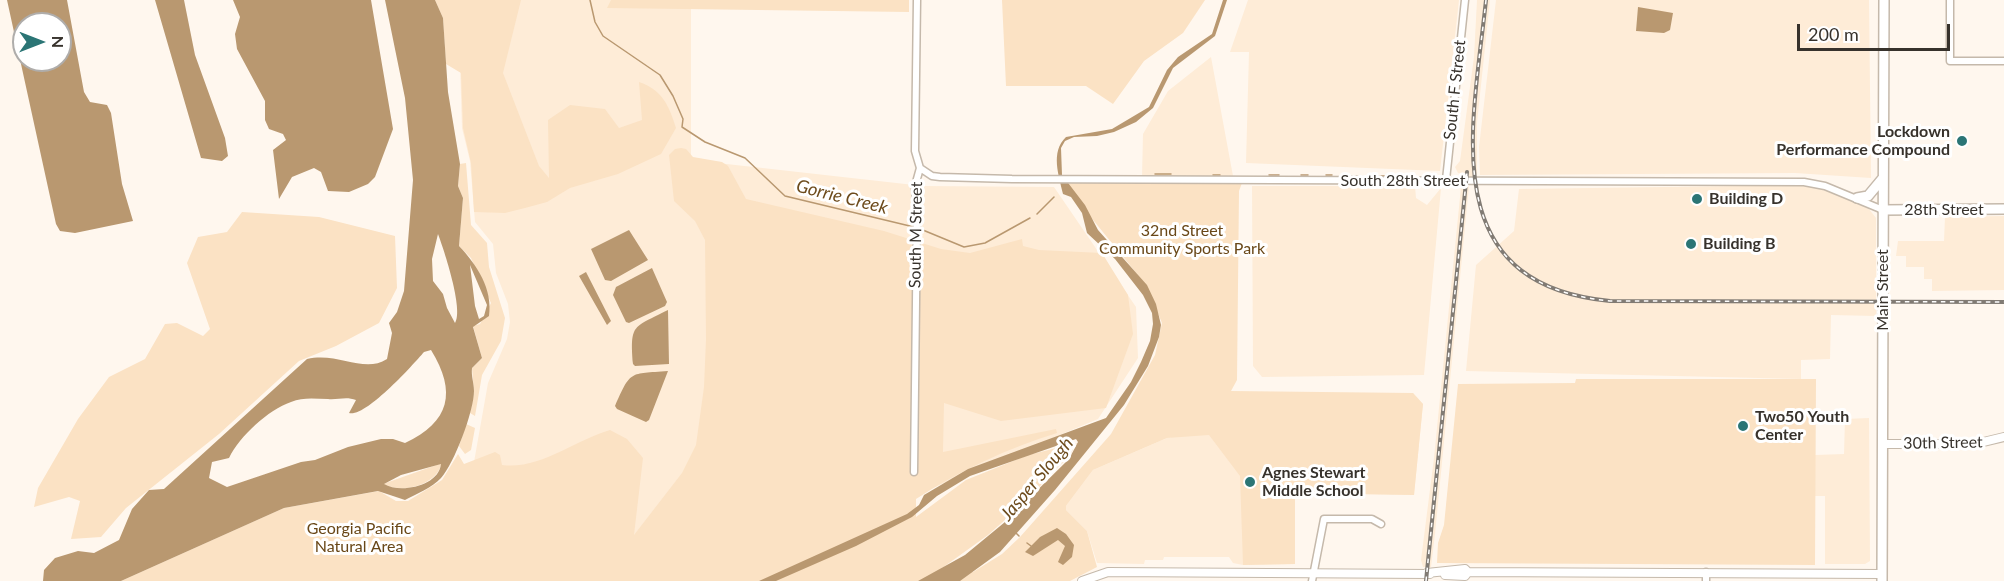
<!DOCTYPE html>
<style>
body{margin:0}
#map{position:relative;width:2004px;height:581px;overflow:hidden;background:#fff7ee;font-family:Lato,sans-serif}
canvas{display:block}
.north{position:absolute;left:12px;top:12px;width:60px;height:60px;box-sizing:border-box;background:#fff;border:2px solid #afadab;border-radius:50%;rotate:90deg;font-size:16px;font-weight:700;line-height:24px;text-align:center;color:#37322c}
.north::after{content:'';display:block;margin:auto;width:21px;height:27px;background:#2b7575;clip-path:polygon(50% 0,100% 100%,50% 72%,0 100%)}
.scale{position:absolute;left:1797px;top:24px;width:153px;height:27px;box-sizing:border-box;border:3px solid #37322c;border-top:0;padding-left:8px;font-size:18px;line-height:21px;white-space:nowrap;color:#37322c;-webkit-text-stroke:4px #fff;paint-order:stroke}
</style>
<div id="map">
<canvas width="2004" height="581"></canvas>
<div class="north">N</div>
<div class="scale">200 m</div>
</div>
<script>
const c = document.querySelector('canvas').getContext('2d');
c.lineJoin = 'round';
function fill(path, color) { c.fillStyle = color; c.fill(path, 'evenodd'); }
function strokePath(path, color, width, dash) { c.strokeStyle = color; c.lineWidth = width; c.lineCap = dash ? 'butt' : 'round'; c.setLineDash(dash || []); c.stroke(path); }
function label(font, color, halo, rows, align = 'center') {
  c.font = font + ' Lato,sans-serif'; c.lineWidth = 6; c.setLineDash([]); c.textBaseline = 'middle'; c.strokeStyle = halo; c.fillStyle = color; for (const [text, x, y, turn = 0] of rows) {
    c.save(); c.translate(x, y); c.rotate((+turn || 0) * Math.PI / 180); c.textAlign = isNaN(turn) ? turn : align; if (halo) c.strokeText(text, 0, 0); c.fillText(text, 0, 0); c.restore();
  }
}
fill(new Path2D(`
 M458,0H691V160L923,186L1054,187L1136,307L1138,358L1098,419L916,495L815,541L798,554L793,547L765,545L736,569L677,568L474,462L488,383L507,339L510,322L508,304L496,273L493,244L475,222L470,161L462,128Z
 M1248,0H1459L1440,171L1246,163L1249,52H1230Z
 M1477,0H1490L1477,123V174L1471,177L1458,173L1455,167L1460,161L1474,57Z
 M1496,0H1869L1871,178L1795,173L1480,175L1479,147Z
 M1211,57L1233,176L1142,177L1143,134L1168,91Z
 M1809,185L1832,192L1869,209L1876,218V316L1831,315L1830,359L1801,360V379L1466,371L1476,265L1514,231L1519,189Z
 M1252,186H1415L1416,198L1427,205L1441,188L1424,375L1262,377L1253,366Z
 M1469,186L1435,534L1431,567H1423L1421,560L1434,458L1461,187Z
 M2004,216V290L1932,291V279H1924V267H1906V256H1896L1898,241H1944L1945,217Z
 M1413,393L1423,404L1414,495L1295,493V564L1243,565L1233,563L1229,557H1164L1163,560H1145L1144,564L1097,563L1087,531L1066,510V506L1093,470L1167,438Z
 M1869,418L1870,561L1865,564H1825V496H1815V455L1844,454L1845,419Z`), '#feecd7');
fill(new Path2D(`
 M521,0L503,73L539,166L549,178L548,120L570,105L605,109L619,128L642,120L639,82C662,90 669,105 676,128L661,154L618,174L570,188L547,202L525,208L505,213L474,212L471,163L463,128L461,73L446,64L443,18L435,0Z
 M611,0H909V12L607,8Z
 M1002,0H1205L1183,33L1144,61L1113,104L1086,86H1006Z
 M681,148L686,149L693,157L722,162L728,166L746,199L884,231L941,249L970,253L1022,239L1023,246L1039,250L1102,253L1128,295L1133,334L1106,408L1001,421L944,403L943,452L1056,429L1057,433C1008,448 959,471 916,499V517L966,480L1028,455L1077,443L1067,459L1048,476L1033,495L988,535L938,571L973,572L1002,554L1020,537L1111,434L1155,355L1162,323L1146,285L1063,183H1242L1239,191L1237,380L1231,391L1413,393L1423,404L1414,495L1295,493V564L1243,565L1240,476L1209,435L1167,438L1093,470L1066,506V510L1087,531L1097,567L1070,581H121L284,508L379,491L396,501H408L442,480L458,454L464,464L495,452L500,455L502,465C540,470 575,440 610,430L627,439L643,458L634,535L682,473L696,445L704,387L706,339L705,240L695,221L674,201L669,155L675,149Z
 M466,163L471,225L487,243L489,267L505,318L501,341L482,375L475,416L470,413L474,393L472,368L482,358L473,326L480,324L491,303L471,258L459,246L463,198L458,186L460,164Z
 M242,212L319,217L395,236L397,288L379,323L336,346L299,361L219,434L126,508L101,537L71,539L80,501L69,497L34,507L38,488L78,419L109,377L145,359L165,324L177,323L203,336L210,329L187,263L198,237L227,232Z
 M1576,379H1816L1815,565L1437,563L1438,543L1444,525L1458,384L1575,383Z
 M466,424L475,428L471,450L465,454L459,446Z
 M442,463C436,486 402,494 383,484Z`), '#fbe2c4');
fill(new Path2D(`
 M7,0H67L84,92L90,102L107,105L111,113L122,184L133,221L75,233L60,231L56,224ZM24,24H60V60H24Z
 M155,0H184L195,55L225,138L228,156L222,161L201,158Z
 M233,0H371L393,129L375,177L368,184L349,192L328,191L321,172L314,168L292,177L279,199L273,150L286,140L283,134L269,129L265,120V101L237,49L235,34L240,17Z
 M385,0H435L443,18L448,92L460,164L458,186L463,198L459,246C477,265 493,289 489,316L473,327L482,358L472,368C471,376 474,383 474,391C474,411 454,464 441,478C432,488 416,494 405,500L378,491L284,508L121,581H43L44,570L55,558L78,551L94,553L119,540L132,509L149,490L164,489L307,359C339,352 364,374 387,359L392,333L389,323L397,312L404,291L413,180L405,98ZM438,234C444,250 464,310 455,323L447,308L443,294L433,281L432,259ZM470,265L487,305L484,316L479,319L475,306ZM431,350C457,392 450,422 405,443L393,439H381L348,447L315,460L301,462L227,487L209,478L212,462L229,458C240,436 268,410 291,402C303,397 315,399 328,399C338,400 346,396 356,400L349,413C365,418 412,366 424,352ZM441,464C439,486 400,494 384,484L401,475Z
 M1223,0H1227L1215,36L1173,68L1153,108L1136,122L1114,132L1097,136L1074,137L1065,141L1061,148L1062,175L1085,205L1098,230L1147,285L1156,304L1161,325L1159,337L1148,366L1124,405L1055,490L1000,552L960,581H918L965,555L1005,522L1069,459L1078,442L1076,439L970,476L937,496L912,517L856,546L776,581H759L907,514L919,505L924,495L968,469L1106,418L1131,382L1141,362L1150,341L1153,324L1152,313L1143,295L1115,259L1087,233L1082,213L1071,197L1063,194C1059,176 1050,152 1066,137L1112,129L1149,107L1167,70L1178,57L1212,34Z
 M1638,7L1673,13L1670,30L1664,33L1636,31Z
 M629,230L648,260L611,281L605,280L591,249Z
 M652,268L667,302L665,306L629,323L626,322L613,295L616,287Z
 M586,272L611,321L607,325L579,276Z
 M668,310L669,364L635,366L633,364C630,323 633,328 668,310Z
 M668,371L649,420L646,422L617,409L615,406C631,370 629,374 668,371Z
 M1057,528L1066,534L1074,545L1072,557L1063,565L1058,562L1065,546L1058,540L1033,556L1025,552L1040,537Z`), '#b99870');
strokePath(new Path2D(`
 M590,0L595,22L603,36L660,75L673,96L683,119L682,127L705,142L745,158L785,196L914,227
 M1155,174H1171
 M1213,175H1220
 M1269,175H1279
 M1301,175H1308
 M1326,175H1332
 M1348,176H1360
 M1375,176H1395
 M1037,214L1054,197
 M918,228L964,247L985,243L1030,218
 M1016,533L1019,536
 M1027,543L1031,546`), '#b99870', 1.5);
const minor = new Path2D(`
 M1950,0V61H2004
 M920,168L932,176L940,177L1012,179L1804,182L1825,186L1883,210
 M1446,180L1465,0
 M914,472L917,217L915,186L920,168L915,151L917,0
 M1312,581L1324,519H1372L1381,524
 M1706,581V572`);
const tertiary = new Path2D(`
 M1882,444H1975L2004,437
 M1427,573L1465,569L1468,572L1882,574
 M1445,575L1465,576L1468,572
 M1082,581L1108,572L1430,574`);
const secondary = new Path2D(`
 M1883,210L2004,209`);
const primary = new Path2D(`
 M1857,198L1868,196L1883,178
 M1882,581L1884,0`);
strokePath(minor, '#c5b9ab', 9);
strokePath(tertiary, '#c5b9ab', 10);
strokePath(secondary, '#c5b9ab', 12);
strokePath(primary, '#c5b9ab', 12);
strokePath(minor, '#fff', 6);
strokePath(tertiary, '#fff', 8);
strokePath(secondary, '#fff', 9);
strokePath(primary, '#fff', 9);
const rail = new Path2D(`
 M1486,0C1473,125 1433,284 1610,301L2004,302
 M1426,581L1467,172`);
strokePath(rail, '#817b74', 4);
strokePath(rail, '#fff', 1.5, [4.5]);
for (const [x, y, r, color] of [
 [1962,141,6,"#2b7575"],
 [1697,199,6,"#2b7575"],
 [1691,244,6,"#2b7575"],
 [1743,426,6,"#2b7575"],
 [1250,482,6,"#2b7575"]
]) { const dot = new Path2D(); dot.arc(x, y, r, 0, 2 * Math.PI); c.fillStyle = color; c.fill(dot); strokePath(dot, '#fff', 2); }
label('16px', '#37322c', '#fff', [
 ["South F Street",1455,90,-84],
 ["South 28th Street",1403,181],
 ["28th Street",1944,210],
 ["South M Street",916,235,-89],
 ["Main Street",1883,290,-90],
 ["30th Street",1943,443,-1]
]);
label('bold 16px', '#37322c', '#fff', [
 ["Lockdown",1950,132,"right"],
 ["Performance Compound",1950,150,"right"],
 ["Building D",1709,199],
 ["Building B",1703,244],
 ["Two50 Youth",1755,417],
 ["Center",1755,435],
 ["Agnes Stewart",1262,473],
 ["Middle School",1262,491]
], 'left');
label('16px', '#694717', '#fff', [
 ["32nd Street",1182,231],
 ["Community Sports Park",1182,249],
 ["Georgia Pacific",359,529],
 ["Natural Area",359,547]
]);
label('italic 18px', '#6d4b1c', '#fff', [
 ["Gorrie Creek",842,197,14],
 ["Jasper Slough",1037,479,-50]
]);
</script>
